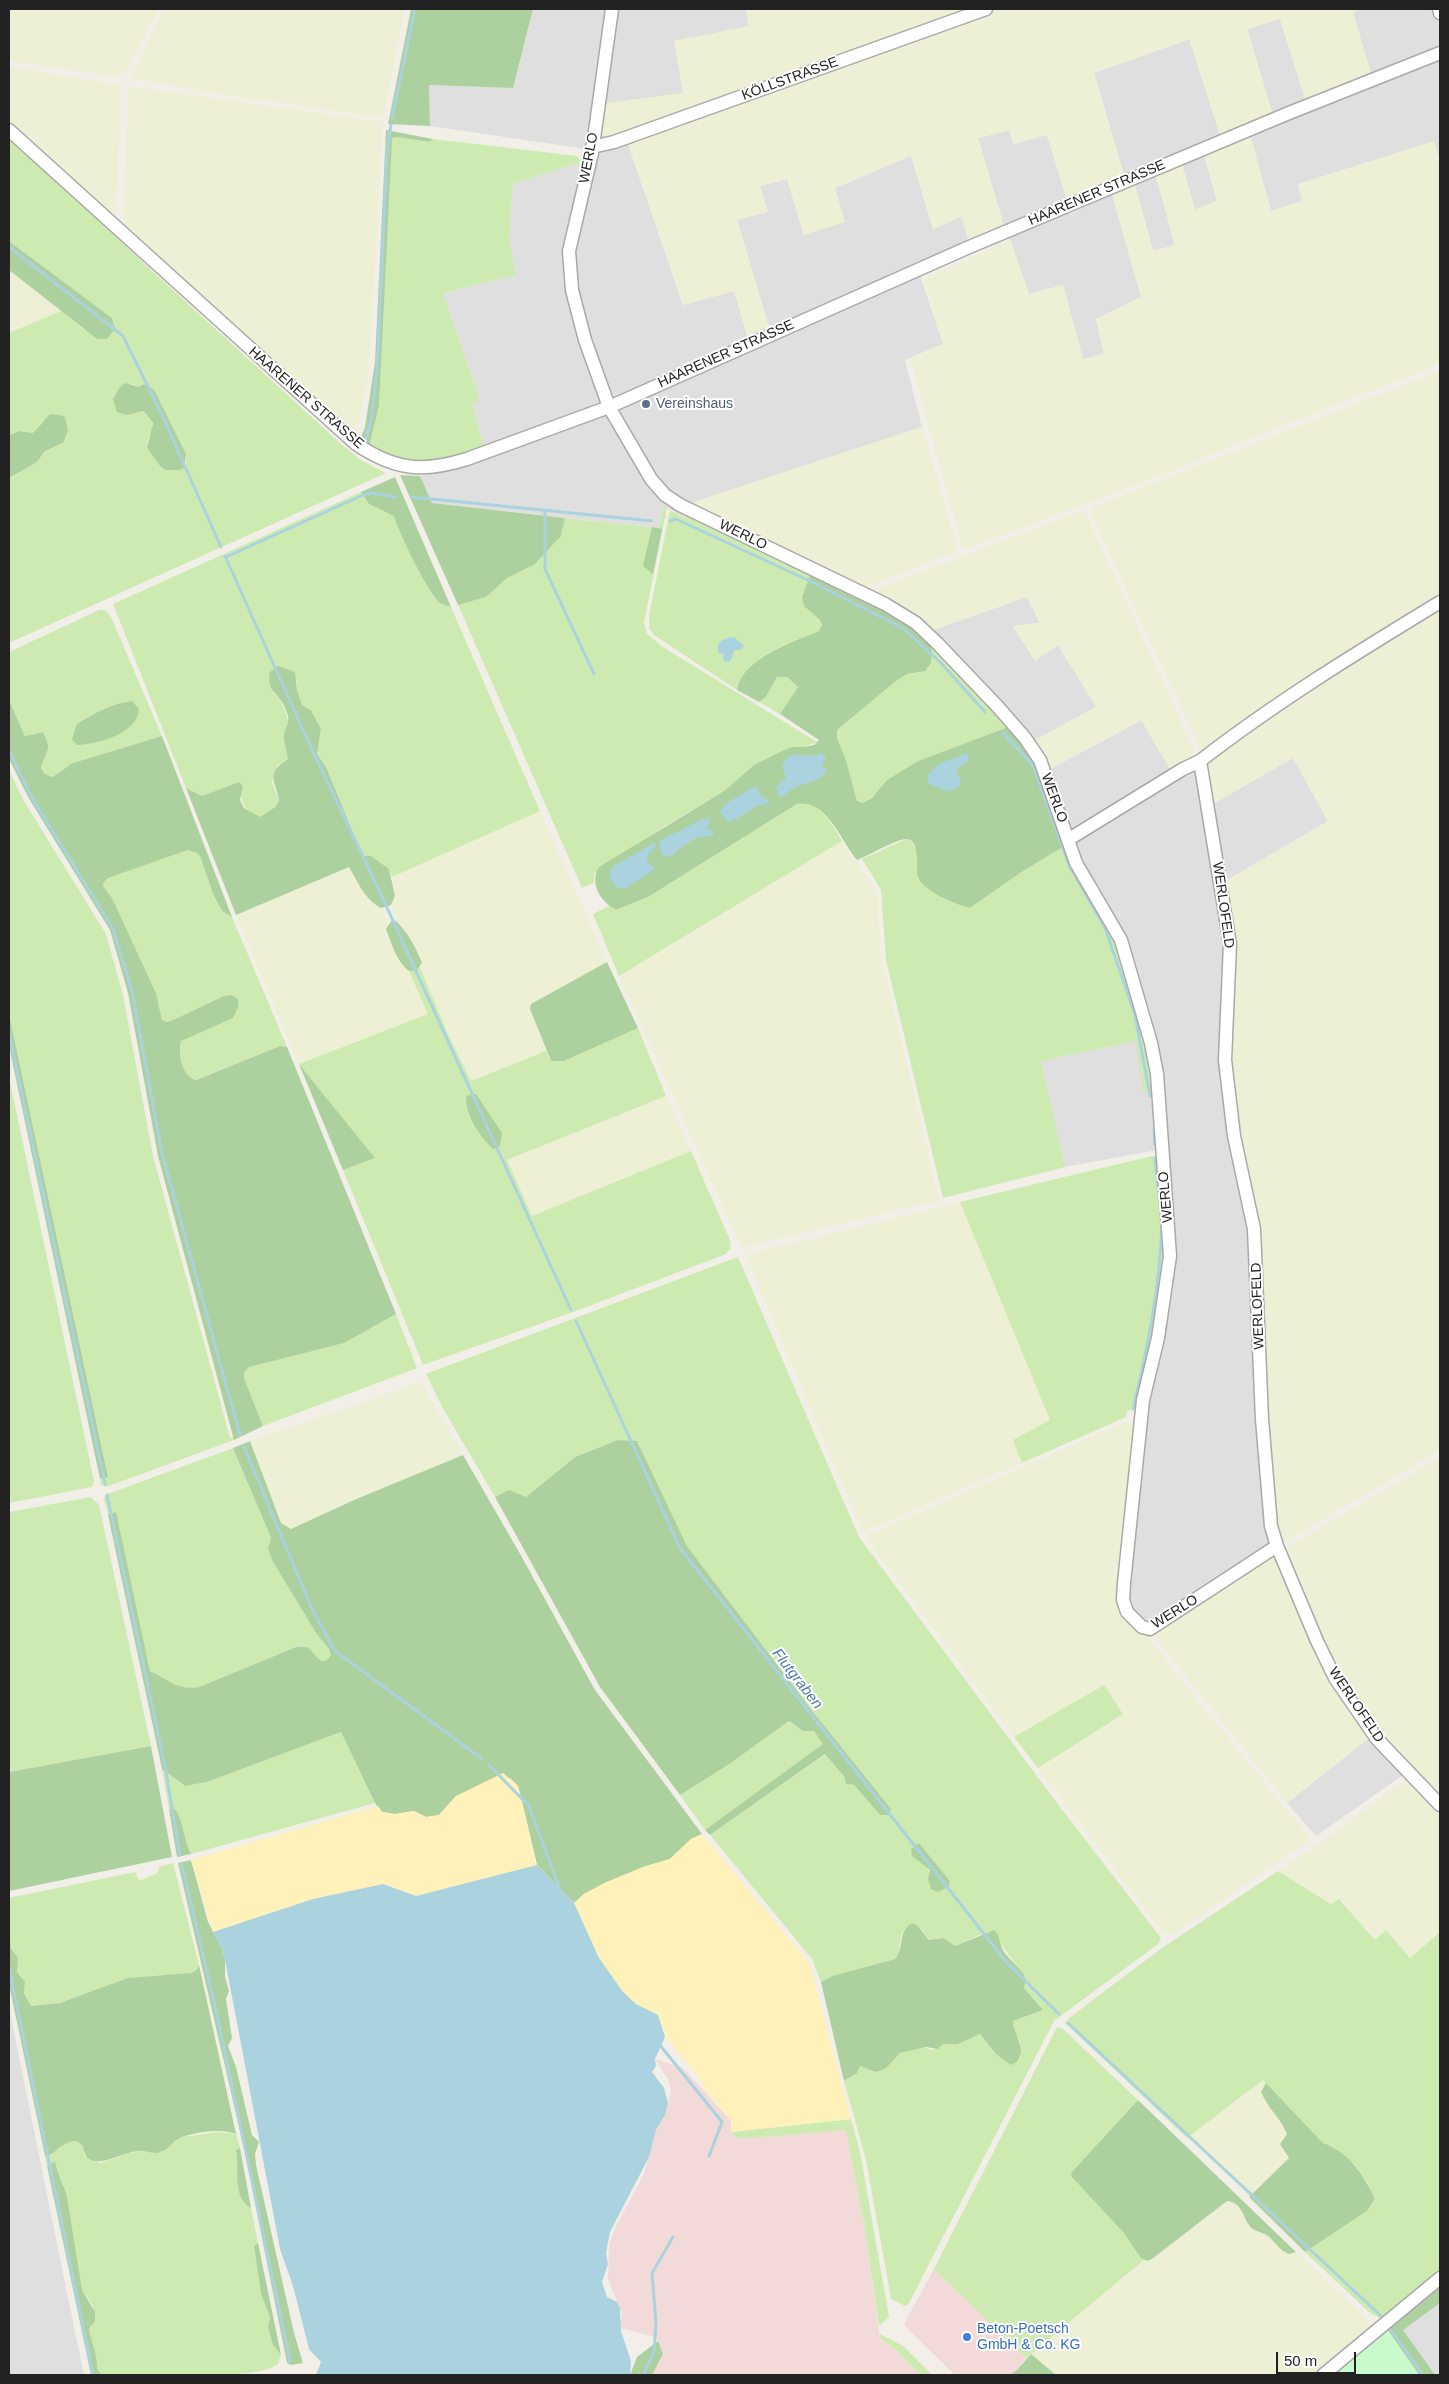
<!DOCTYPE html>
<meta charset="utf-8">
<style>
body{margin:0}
#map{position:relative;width:1449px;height:2384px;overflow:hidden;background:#f2efe9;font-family:Arial,sans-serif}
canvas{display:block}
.frame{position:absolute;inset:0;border:10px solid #222;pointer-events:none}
.scale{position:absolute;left:1276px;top:2352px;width:80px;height:22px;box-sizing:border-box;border:2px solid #222;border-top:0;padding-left:6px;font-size:15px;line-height:18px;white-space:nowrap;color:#222;-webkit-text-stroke:4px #fff;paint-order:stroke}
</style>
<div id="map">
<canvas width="1449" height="2384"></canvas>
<div class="frame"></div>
<div class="scale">50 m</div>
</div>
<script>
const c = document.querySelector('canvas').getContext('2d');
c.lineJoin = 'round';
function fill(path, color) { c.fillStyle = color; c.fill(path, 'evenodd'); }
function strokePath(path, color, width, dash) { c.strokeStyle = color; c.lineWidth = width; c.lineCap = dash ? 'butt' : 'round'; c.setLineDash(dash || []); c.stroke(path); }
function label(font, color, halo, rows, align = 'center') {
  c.font = font + ' Arial,sans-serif'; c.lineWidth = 4; c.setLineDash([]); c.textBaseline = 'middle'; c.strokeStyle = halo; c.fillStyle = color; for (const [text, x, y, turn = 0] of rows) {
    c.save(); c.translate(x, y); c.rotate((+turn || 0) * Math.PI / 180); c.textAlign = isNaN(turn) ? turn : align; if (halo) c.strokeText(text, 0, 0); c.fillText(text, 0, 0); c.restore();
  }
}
fill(new Path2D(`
 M533,9H746L749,26L684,93L603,104L595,158L601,151L627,141L683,305L734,291L769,327L737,220L760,186L787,179L804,235L835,188L911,156L933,229L962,216L968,240L917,266L943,344L905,360L922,427L688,504L687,519L663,506L659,528L432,503L420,476L450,469L485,449L472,404L480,400L443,293L515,275L509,239L513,184L581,162L586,149L430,126L429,85L513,88Z
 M1362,9H1440V154L1438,155L1434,142L1299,184L1303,201L1271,211L1250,134L1272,112L1247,29L1280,19L1305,98L1353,12Z
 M1190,39L1220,135L1124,175L1094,73Z
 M1009,130L1014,144L1047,135L1068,203L1069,215L1112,194L1141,297L1096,319L1105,354L1083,360L1063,285L1029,294L1004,226L978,138Z
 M1204,155L1217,201L1195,210L1182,164Z
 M1156,177L1175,245L1153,251L1135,185Z
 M1027,597L1040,623L1013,626L1035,660L1058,645L1097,707L1033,741L930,631Z
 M1142,720L1171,770L1197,756L1207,812L1213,804L1293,758L1328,821L1217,886L1221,904L1249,1218L1270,1545L1154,1622H1142L1128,1604L1145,1407L1173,1258V1198L1168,1148L1065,1167L1040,1061L1146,1039L1140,988L1076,856L1050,769Z
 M1370,1737L1403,1775L1316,1836L1287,1803Z
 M9,2007L68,2298L84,2375H9Z
 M1440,2286V2375H1419L1387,2329Z`), '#e0dfdf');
fill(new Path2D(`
 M655,2059L683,2068L731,2121V2132L737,2139L846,2129L864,2225L880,2338L900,2354L920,2375H652L663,2354L656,2337L620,2328L622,2313L608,2280L609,2245L617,2224L644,2174L656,2130L665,2115L671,2091L668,2080Z
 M934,2269L1026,2358L1017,2370L1009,2375H955L906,2327L904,2324Z`), '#f2dad9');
fill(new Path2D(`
 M9,9H158L126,71L115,77L9,61Z
 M164,9H404L383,118L207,92L130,78Z
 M746,9H977L604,143L598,138L603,104L683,93L674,41L749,26Z
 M996,9H1362L1353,12L1371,73L1305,99L1280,19L1247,29L1272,112L1220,135L1189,39L1094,73L1124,175L1068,203L1047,135L1014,144L1009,130L978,138L1004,226L968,240L962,216L933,229L911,156L835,188L845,222L804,235L787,179L760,186L768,212L737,220L769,327L747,336L734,291L683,305L627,141Z
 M9,67L121,85L116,220L9,124Z
 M128,86L383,122L369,368L356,438L123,226Z
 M1250,134L1271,211L1302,201L1298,184L1434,141L1438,155L1440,154V364L1230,446L1188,465L967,549L962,546L910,358L943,344L923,280L1010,239L1029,294L1063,285L1083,359L1104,354L1096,319L1141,297L1112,194L1135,185L1153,251L1175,245L1156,177L1182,164L1195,210L1217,201L1204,155Z
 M9,270L61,311L9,333Z
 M1440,371V598L1205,751L1201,750L1093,518L1092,510L1095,506Z
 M922,427L958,551L863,588L688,504Z
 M1079,512L1086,514L1197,756L1171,771L1141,720L1050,769L1033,741L1096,707L1058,645L1035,661L1013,626L1040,623L1027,597L930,631L874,594L884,586Z
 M1440,607V1450L1281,1544L1277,1534L1231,1063L1225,882L1328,821L1293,758L1213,804L1208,770L1210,762L1220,748Z
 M540,811L607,962L531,1004L530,1009L546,1051L471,1081L447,1032L420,967L422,963L417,948L396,921L391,905L395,896L392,877Z
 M842,841L877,891L880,951L939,1200L744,1247H741L619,976Z
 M349,867L366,897L381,908L429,1014L299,1064L236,915Z
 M666,1096L691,1151L532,1216L506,1160Z
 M960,1202L1050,1420L1013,1440L1022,1463L863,1532L745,1255Z
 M421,1382L463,1455L354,1500L291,1529L281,1523L250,1441Z
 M1127,1421L1135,1423L1120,1599L1180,1679L1311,1839L1178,1931L1168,1935L1164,1934L1038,1768L1123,1714L1104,1686L1014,1737L875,1550L866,1536Z
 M1440,1457V1796L1376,1730L1340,1681L1285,1549Z
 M1271,1556L1275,1557L1344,1701L1370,1737L1287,1803L1151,1632Z
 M1405,1780L1440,1817V1932L1411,1958L1386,1930L1375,1940L1340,1899L1331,1904L1278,1871L1320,1843Z
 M1263,2080L1323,2143L1267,2214L1187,2138Z
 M1227,2201L1234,2202L1240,2206L1252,2228L1267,2236L1284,2253L1289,2254L1296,2252L1370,2321L1369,2328L1319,2375H1056L1031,2354L1144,2260L1147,2261L1152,2259Z`), '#eef0d5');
fill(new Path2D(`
 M9,136L150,269L341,444L362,461L386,473L9,643V478L37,462L45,451L63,443L43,421L33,433L20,431L9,435V333L61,311L86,331L114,324L112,318L9,241ZM132,384L139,387L186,454V465L160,466L147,448C148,430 160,427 144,411L137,413L113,399L119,388Z
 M397,137L428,142L433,139L577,156L581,162L513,184L509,239L516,275L443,293L480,400L472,404L485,449L434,463L398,460L369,447L379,406L390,146L392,138Z
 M361,492L369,504L395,516C399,533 427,592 440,603C443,605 448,606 451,607L540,811L392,877L389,869L364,857L326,767L317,754L321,729L311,710L302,705L297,690V681L272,692C283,701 286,711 289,725L285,731L288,759L277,766L272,782L279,801L275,807L260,818C239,806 243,803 239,782L202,796L186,788L113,604Z
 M663,506L667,508L644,622L647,634L663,647L817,742L803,747H792L754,765L724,791L663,827L594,874V883L582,888L458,605L486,597L507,578L534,565L561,536L565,518L659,528Z
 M670,510L686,519L688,513L811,572L802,597L804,605L819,619L822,625L819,631C794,640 740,661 737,690L654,635L649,628V616Z
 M99,610H105L111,617L162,736L73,763C65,768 60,774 51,777L44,773L41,768C46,750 53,751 43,732L25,736L9,700V652Z
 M932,643L1008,727L918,761L887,780L872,798L863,803L857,801L846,760L837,738V730L896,681L907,674L917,673Z
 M781,675L787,677L798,687L780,714L759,702L766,697L777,677Z
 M9,770L24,801L106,934L123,995L153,1156L230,1438L234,1437V1440L106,1487L100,1484V1479L108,1476L9,1014Z
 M806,802C825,810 832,824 842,841L619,976L593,914L609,906L616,910L648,897L797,804Z
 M906,839C918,844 917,854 916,865L942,898L970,908L1020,873L1066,845L1109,924L1120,961L1124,960L1146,1039L1155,1091L1143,1092L1136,1041L1041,1061L1065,1167L943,1198L886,960L881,890L862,859Z
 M188,850L197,853L200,856L213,894L222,911L232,917L287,1047L280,1046L195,1080C181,1076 178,1054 181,1041L186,1038L225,996L173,1020L167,1022L162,1020L156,993L112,899L103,886L104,882L108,878Z
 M420,967L447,1032L471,1081L546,1051L550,1060L564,1061L638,1028L666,1096L507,1160L532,1216L691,1151L730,1240L731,1248L726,1254L576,1311L423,1365L343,1170L375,1158L299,1064L428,1014L409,971Z
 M9,1077L94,1481L92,1487L9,1503Z
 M1152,1156L1159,1160C1161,1182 1165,1205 1166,1228C1167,1284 1149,1354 1136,1408L1127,1411L1126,1417L1022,1463L1013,1440L1050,1420L960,1202Z
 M738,1257L859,1537L1057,1803L1161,1938L1158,1944L1054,2021L908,2305L905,2306L891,2299L866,2160L844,2081L850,2078L860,2066C865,2067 870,2071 875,2072C884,2073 888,2063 894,2058C901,2050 923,2045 932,2050L943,2044H958L980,2034L996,2054L1011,2064L1017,2062L1021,2057L1020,2041L1014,2031L1013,2021L1043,2010L1024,1988L1026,1984L1022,1972L991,1931L979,1935L955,1946L944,1938L930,1940L921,1929L907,1926C905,1929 901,1934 901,1938C899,1947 901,1952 895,1959L832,1976L821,1982L812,1959L710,1835L826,1754L845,1777L846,1784L854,1785L880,1815L813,1712L687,1546L637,1441L618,1440L575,1457L526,1497C512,1495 512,1486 495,1497L442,1407L426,1374ZM919,1843L950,1881L930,1875C929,1865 920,1861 912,1856Z
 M396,1314L417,1368L263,1426L244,1378V1372L249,1366L344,1343Z
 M233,1448L271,1538L273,1562L316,1633L329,1649L331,1655L327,1660L322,1661L304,1646L296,1647L199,1687C175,1690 170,1680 150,1671L116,1513L108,1515L104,1499L105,1495Z
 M91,1497L99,1505L151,1746L9,1772V1512Z
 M1104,1685L1123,1714L1038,1768L1014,1737Z
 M789,1721L795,1726L814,1730L824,1744L705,1830L680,1795L728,1765Z
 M341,1732L375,1803L191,1854C184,1840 184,1824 176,1810L169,1809L162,1769L184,1786L207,1782Z
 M173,1863L199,1965C191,1979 165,1974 151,1976C120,1979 91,1994 62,2002C52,2005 41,2005 31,2006L24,1993L25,1982L17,1972L15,1953L10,1945L9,1898L135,1872L139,1881L158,1873L159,1867Z
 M1278,1871L1331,1904L1339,1899L1375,1940L1386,1930L1410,1958L1440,1932V2272L1381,2319L1369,2312L1305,2252L1367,2211L1375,2199L1367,2182L1356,2166L1335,2148L1323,2143L1263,2080L1187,2138L1065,2023L1069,2018L1162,1948Z
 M1057,2027L1063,2029L1138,2100L1075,2169L1144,2260L1026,2358L934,2269Z
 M851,2119L860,2152L889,2317L879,2326L864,2225L846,2130L737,2139L731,2132Z
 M218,2132L236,2134L240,2148L237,2150C240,2169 231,2197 251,2208L258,2243L254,2246L261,2294L270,2317L268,2327L273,2345L281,2355L278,2364C255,2382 137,2375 102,2375L97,2369C98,2355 91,2342 89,2328L95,2322L93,2306L82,2290L63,2183L57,2171L55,2161L47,2166L45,2156C57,2155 58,2143 76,2141L83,2146L84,2155L100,2163L136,2151L161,2152L182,2137Z
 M880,2334L903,2346L932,2375H920L898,2352L880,2338Z`), '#cdebb0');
fill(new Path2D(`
 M411,9H533L513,88L429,85L430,126L388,124Z
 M386,130L433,139L429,142L397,137L392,138L379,406L369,447L359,442L365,427L375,362Z
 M9,241L112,318L115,329L107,339H97L9,270Z
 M125,383L139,387L144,384L154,390L186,454L184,468L180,470H166L160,466L147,448L153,423L144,411L126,415L117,412L113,399L119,388Z
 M50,414L60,415L65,417L68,430L63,443L45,451L37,462L9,478V435L20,431L33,433Z
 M400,475L420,476L432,503L565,518L561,536L534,565L507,578L486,597L458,605Z
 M395,477L451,607C448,606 443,605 440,603C427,592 399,533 394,516L369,504L361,492Z
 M652,527L662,529L653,574L643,566Z
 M811,572L909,623L932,643L931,663L925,671L907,674L896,681L837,730V738L846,760L857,801L863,803L872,798L887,780L918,761L1008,727L1036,762L1066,845L1020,873L970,908C955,904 924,892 918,877C915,867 921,841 907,839C898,838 868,856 857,860C841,841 826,798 797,804L648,897L616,910C600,902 589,882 599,867L724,791L754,765L782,751L792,747H803L814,745L819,740L780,714L798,687L787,677H777L766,697L759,702L737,690C740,660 794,641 819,631L822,625L819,619L804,606L802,597Z
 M278,666L295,672L297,690L302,705L311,710L321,729L317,754L326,767L363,856H371L389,869L395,896L391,905L381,908C364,899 358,882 349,867L236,915L186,788L202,796L239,782L243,786L240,800L244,808L260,817L275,807L279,801C276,780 264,774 288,759C287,752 284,743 284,736C285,724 292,725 286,710C280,693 266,693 270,672Z
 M9,700L25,736L43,732C53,751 46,750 41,768L44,773L51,777C60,774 65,767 73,763L162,736L232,917L222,911L213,894L200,856L197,853L188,850L108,878L104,882L103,886L112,898L156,993L162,1020L167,1022L173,1020L224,996L231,995L238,999V1007L233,1018L181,1041C178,1054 181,1076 196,1080L280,1046L287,1047L396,1314L344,1343L249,1367L244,1372V1378L263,1426L234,1440L158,1156L128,993L110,930L28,797L9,759Z
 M132,701L139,709C138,734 97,744 77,745L72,739L77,724C93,714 113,703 132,701Z
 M392,920L396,921C408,933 416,947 422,963L417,970L409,971C396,961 392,944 386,929Z
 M607,962L638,1028L564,1061H551L530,1009L531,1004Z
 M9,1014L108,1477L100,1479L9,1046Z
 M299,1064L375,1158L343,1170Z
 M471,1094H476L502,1133L500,1146L493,1149C480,1136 465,1116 466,1096Z
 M618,1440L637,1441L687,1546L813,1712L891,1809L889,1815H880L854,1785L846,1784L844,1776L825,1754L710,1835L705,1830L823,1744L814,1731H803L789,1721L728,1765L680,1795L600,1687L495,1497L509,1490L526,1497L575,1457Z
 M250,1441L281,1523L291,1529L354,1500L463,1455L519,1552L595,1690L702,1834L691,1839L670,1859L643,1867L584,1894L574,1903L537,1865L521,1797L518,1786L510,1778L456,1796L439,1815L426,1817L414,1811L395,1814L382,1812L375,1803L341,1732L207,1782L185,1786L162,1769L108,1515L116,1512L150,1671C170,1680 175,1690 199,1687L296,1647C313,1644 310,1653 322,1661L327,1660L331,1655L329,1649L316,1633L273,1562L268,1549L271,1538L233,1448Z
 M151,1746L172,1857L9,1891V1772Z
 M169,1809L176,1810C184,1824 184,1840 191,1854L177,1857Z
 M919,1843L950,1881L948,1887L938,1892L931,1889L928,1879L930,1870L912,1856L911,1849Z
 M191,1860L208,1922L222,1948L225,1960V1977L229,1991L226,1999L232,2038L228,2046L236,2067L252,2135L259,2142L255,2154L256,2165L294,2333L303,2363L291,2365L287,2363L245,2153L178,1863Z
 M912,1923L917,1925L929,1940L944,1938L955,1946L994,1930C1000,1936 999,1941 1002,1948C1007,1961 1032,1972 1024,1988L1043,2010L1013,2021C1013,2035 1028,2049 1017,2062L1011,2065L996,2054L980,2034L958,2044H943L938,2049L926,2047L900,2053L886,2068L880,2071L875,2072L860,2066L857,2073L844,2081L821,1982L832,1976L895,1959C905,1948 897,1931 912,1923Z
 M9,1928L11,1948L18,1958L17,1972L25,1982L24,1993L31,2006L60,2003L128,1978L190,1973L196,1970L199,1965L236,2134C222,2128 196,2132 182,2137C174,2140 168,2150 160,2152C154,2155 144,2150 137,2151C120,2153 86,2176 83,2146L76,2141C58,2143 57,2155 45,2156L9,1984Z
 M1266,2083L1323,2143C1349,2152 1364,2175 1375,2199L1367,2211L1305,2252L1249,2197L1289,2158L1280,2144L1287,2134C1280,2117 1269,2110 1261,2092Z
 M1138,2100L1296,2252L1289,2254C1280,2251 1275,2242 1268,2236C1263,2233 1258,2232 1253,2229C1242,2221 1245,2203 1227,2201L1152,2259L1147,2261L1141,2258L1123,2232L1072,2177L1071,2173Z
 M240,2148L251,2208C231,2197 240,2169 236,2150Z
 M55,2161C57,2174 64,2184 67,2197L82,2290L95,2312V2322L89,2328C91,2342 98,2355 97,2369L102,2375H91L47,2166Z
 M258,2243L281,2355L273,2345L268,2327L270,2317L261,2294L254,2246Z
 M1440,2286V2303L1403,2330L1435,2375H1419L1387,2329Z
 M658,2341L663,2354L652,2375H630L637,2357Z
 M1031,2354L1056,2375H1009L1017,2370Z`), '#add19e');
fill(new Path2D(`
 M503,1773L518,1786L537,1865L416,1896L383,1884L313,1899L213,1932L191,1860L378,1806L382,1812L395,1814L414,1811L426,1817L439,1815L456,1796Z
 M702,1834L805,1958L811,1968L851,2119L731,2132V2121L706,2091L699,2077L665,2037L658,2015C650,2011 641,2008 634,2002C604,1978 590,1938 574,1903L584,1894L604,1883L643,1867L670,1859L691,1839Z`), '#fff1ba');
fill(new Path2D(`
 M1387,2329L1419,2375H1318Z`), '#c8facc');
fill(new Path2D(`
 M730,637L735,638L744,646L740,650H734L731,660L726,662L723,659L724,654L718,653V645L721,641Z
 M821,753L826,758L821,766L827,770C822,782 806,782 796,787C788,790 787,797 779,797L776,787L786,778L782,766L788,756C799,753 809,758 821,753Z
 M965,754L968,755L969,760L956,769L961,782L958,788L946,791L929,784L927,776L939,764Z
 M754,787L757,788L762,797L769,800V803C753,805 743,817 729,822L720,812L725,804Z
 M706,818L710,821L707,829L714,832L712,836L698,837L681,847L672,856H663C652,837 671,836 682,830C690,826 697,821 706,818Z
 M654,843L657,845L647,856V861L655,869L625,889C616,890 613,883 609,876L612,867Z
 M537,1865L574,1903L599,1958L623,1992L636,2004L658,2015L665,2037L655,2059L656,2066L652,2072L664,2088L668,2103L665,2115L656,2130L649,2157L610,2232L606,2253L608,2264L602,2282L607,2297L617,2302L620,2308L621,2331L631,2361L630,2375H316L321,2362L309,2349L293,2286L280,2249L225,1960L222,1948L213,1932L313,1899L383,1884L416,1896Z`), '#aad3df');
strokePath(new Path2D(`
 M392,118L415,9
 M9,247L123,336L162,415L221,547
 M364,445L371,420L377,370L387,152L391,125
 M412,497L652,521
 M545,511V569L594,674
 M670,521L676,519L812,582L903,628L940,662L985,712
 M225,556L308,741L378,888L571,1310
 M226,557L363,495L371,493L396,497
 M1003,733L1033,765L1070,867L1105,928L1135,1015L1150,1096
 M9,751L31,796L113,929L132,991L162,1153L240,1435
 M9,1034L105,1484
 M1154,1130L1155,1145
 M1155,1158L1160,1206
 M576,1321L680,1548L1007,1963L1059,2014
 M1133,1409C1148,1347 1160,1286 1162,1222
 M244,1447L312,1609L335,1651L481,1758
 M107,1495L165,1766L180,1855
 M489,1765L529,1806L561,1892
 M182,1865L215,2006L290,2361
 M9,1968L93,2375
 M1068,2023L1381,2316
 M659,2044L722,2122L709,2156
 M1391,2330L1423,2375
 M644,2375L654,2351L656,2322L652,2273L673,2237`), '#aad3df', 3);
const minor = new Path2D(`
 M612,9L592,153L569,251L572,290L585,340L609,407L651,479L665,495L680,505L885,604L916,623L937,643L998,707L1025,738L1040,760L1076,863L1121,940L1151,1043L1157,1074L1170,1256L1158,1338L1143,1400L1124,1583L1123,1600L1127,1612L1142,1627L1150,1629L1277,1546
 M1439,9L1440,13
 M9,130L356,444C395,470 422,473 467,459L609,407L967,248L1289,113L1440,53
 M592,147L614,142L986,9
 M1440,602C1358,652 1276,702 1200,761L1230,944L1225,1060L1234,1136L1254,1229L1262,1419L1271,1526L1277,1546L1317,1641L1335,1678L1377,1739L1440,1805
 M1069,839L1183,769L1200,761
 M1323,2375L1440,2278`);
strokePath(minor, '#a9a9a9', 15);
strokePath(minor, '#fff', 12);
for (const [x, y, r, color] of [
 [646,404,5,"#5c6f8a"],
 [967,2337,5,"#3f7fe0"]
]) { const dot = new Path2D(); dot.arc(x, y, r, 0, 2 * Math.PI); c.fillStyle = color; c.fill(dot); strokePath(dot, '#fff', 2); }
label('14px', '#222', '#fff', [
 ["KÖLLSTRASSE",790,79,-20],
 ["WERLO",589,158,-79],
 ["HAARENER STRASSE",1097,193,-23],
 ["HAARENER STRASSE",726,354,-24],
 ["HAARENER STRASSE",306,398,41],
 ["WERLO",743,535,26],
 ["WERLO",1054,798,70],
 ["WERLOFELD",1223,905,82],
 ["WERLO",1166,1197,-95],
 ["WERLOFELD",1258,1306,-92],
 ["WERLO",1175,1612,-32],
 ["WERLOFELD",1356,1705,56]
]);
label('14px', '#4e5e75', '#fff', [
 ["Vereinshaus",656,404]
], 'left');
label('14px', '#366cbe', '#fff', [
 ["Beton-Poetsch",977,2329],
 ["GmbH & Co. KG",977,2345]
], 'left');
label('italic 15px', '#4a7aab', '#fff', [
 ["Flutgraben",797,1679,52]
]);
</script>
